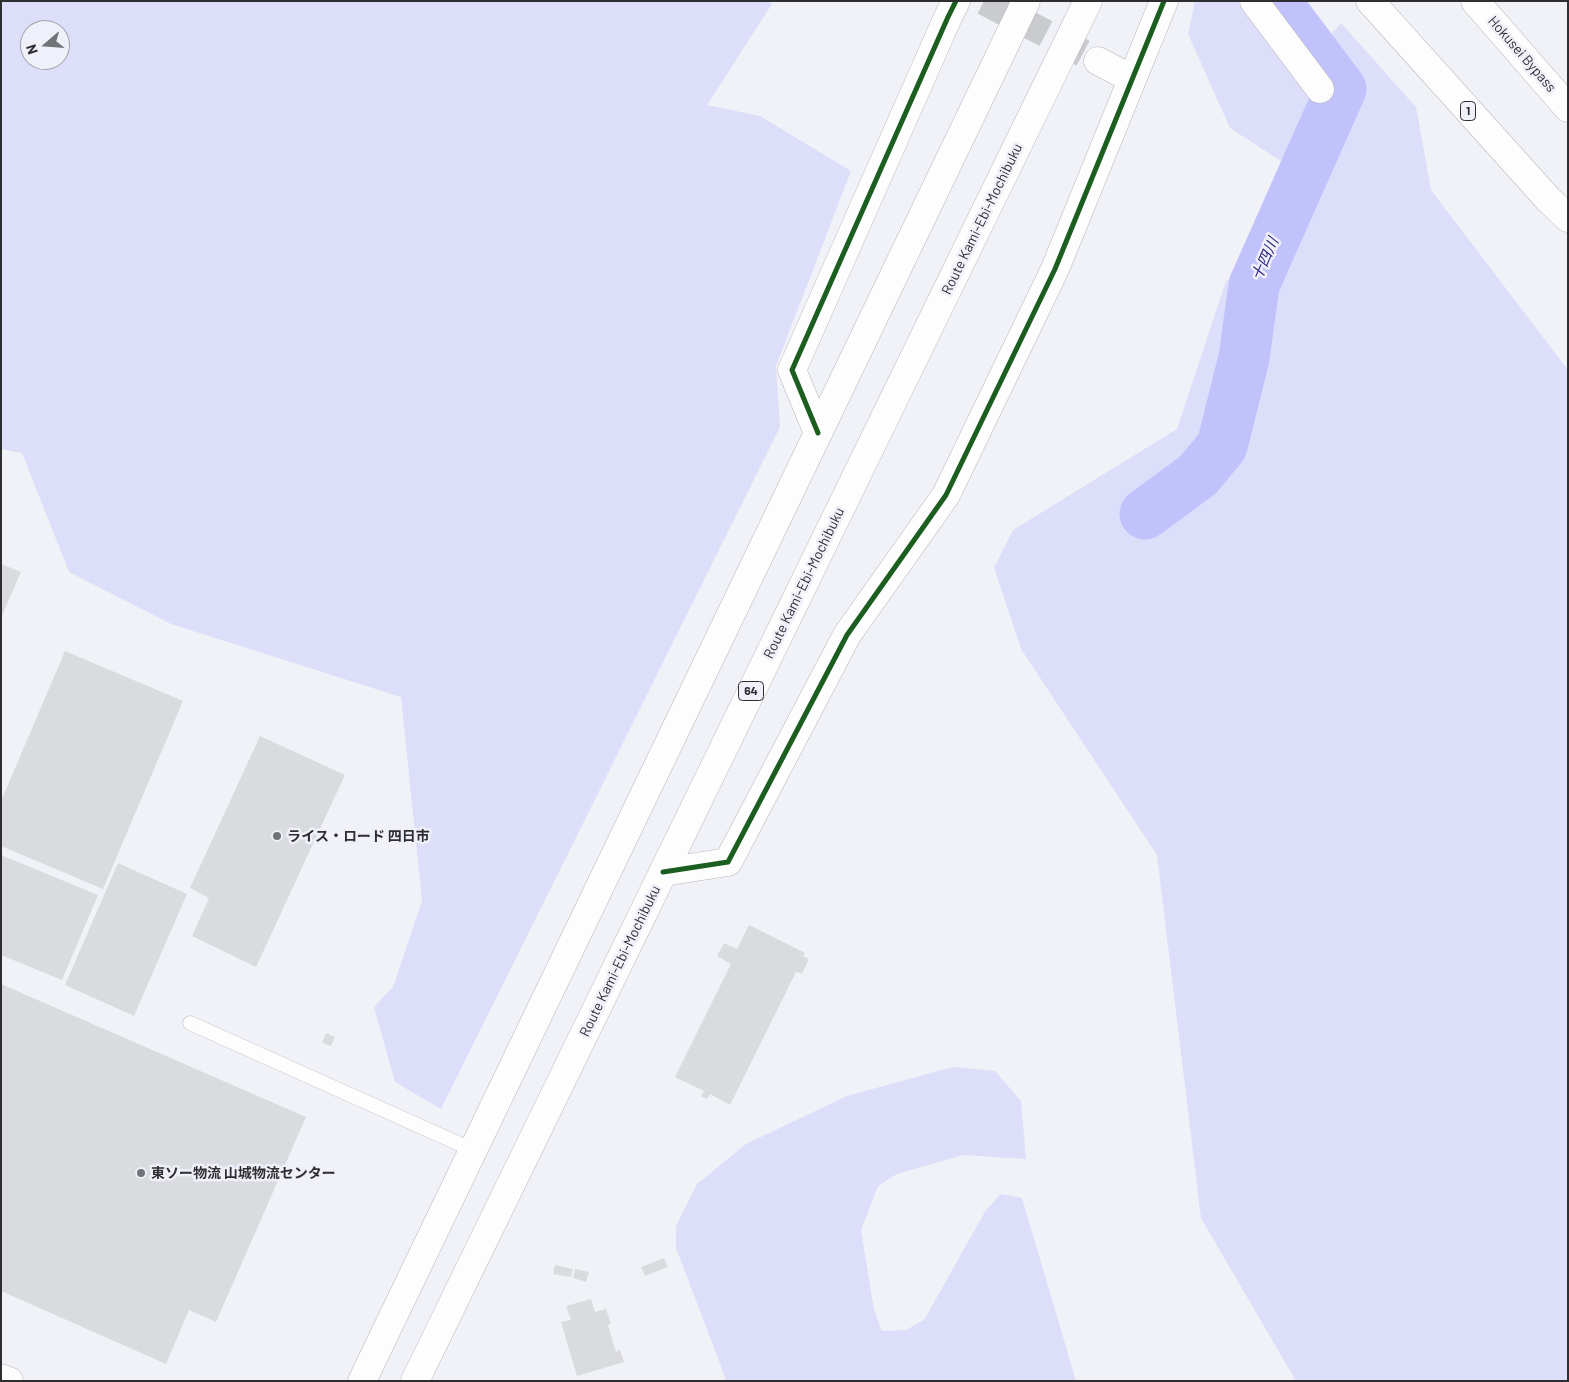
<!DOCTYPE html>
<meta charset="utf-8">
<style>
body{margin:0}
#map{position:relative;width:1569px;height:1382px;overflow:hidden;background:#f1f2f7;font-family:Barlow,sans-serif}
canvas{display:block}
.frame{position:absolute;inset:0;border:2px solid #2e2e31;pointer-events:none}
.north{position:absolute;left:20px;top:20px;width:50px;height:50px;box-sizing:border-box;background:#eff0f9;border:1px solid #a2a2a9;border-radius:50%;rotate:252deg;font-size:14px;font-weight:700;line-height:20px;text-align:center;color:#2e2e31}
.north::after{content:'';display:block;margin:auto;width:18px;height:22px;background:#727376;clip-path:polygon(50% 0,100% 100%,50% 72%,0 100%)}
</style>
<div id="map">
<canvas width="1569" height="1382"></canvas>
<div class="frame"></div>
<div class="north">N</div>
</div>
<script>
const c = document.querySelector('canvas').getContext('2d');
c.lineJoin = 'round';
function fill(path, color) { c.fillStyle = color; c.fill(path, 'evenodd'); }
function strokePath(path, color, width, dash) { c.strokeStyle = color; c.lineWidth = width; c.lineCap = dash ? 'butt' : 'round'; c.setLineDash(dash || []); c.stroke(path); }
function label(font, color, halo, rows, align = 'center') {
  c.font = font + ' Barlow,"Noto Sans JP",sans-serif'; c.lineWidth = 5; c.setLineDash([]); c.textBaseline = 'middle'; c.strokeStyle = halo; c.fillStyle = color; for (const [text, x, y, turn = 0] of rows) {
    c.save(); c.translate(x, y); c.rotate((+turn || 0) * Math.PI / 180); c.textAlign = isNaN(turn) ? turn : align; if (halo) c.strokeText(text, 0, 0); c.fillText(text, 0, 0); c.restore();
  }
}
fill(new Path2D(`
 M1,1H768L772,4L707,105L760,116L851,171L776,366L780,427L441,1109L395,1082L374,1007L393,987L422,901L401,697L171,624L69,572L22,453L1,449ZM30,30H60V60H30Z
 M1195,1H1280L1323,43L1341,23L1416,107L1431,190L1568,370V1381H1296L1201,1218L1157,855L1021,649L994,568L1013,530L1177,429L1226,281L1246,274L1291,205L1284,163L1230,128L1188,34Z
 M953,1067L995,1071L1021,1101L1026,1159L963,1155L897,1174L878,1186L861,1230L874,1310L882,1331L906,1330L924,1320L986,1210L1001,1194L1022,1198L1076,1381H726L722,1369L676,1248V1226L697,1184L746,1144L847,1096Z`), '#dcdefa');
strokePath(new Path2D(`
 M1145,514L1198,475L1222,446L1244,358L1254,285L1341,89L1275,1`), '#c1c2fb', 51);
fill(new Path2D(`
 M1,564L21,572L1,618Z
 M65,651L183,701L103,889L1,846V801Z
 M260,736L345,775L256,967L192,936L209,898L190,888Z
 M1,855L98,895L62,980L1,955Z
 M118,863L187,894L134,1016L65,985Z
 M749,925L805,953L803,956L809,959L802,974L796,972L730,1105L710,1094L707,1099L701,1096L704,1091L675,1077L731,964L717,956L724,943L737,949Z
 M1,984L306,1117L216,1322L189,1310L166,1364L1,1291Z
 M326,1033L335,1037L331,1046L322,1043Z
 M664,1258L668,1267L645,1276L641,1267Z
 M555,1265L573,1269L571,1277L553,1274Z
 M575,1269L589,1272L586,1282L573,1278Z
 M591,1299L595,1312L606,1309L611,1324L608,1325L616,1352L620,1350L624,1362L577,1376L561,1322L571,1320L566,1306Z`), '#dadbdf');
strokePath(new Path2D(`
 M984,1L1098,61`), '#cacbcf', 28, [28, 14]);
const lane = new Path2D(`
 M190,1023L473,1150`);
const street = new Path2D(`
 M1254,1L1320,89
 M1098,61L1132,79
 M818,433L792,370L948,17L956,1
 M663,872L728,862L847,635L946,495L1055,269L1164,1`);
const secondary = new Path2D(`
 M1,1378L9,1381`);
const primary = new Path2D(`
 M362,1381L1026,1
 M415,1381L1088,1`);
const highway = new Path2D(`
 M1370,1L1548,199L1568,218
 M1475,1L1568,108`);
strokePath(lane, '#b5b6b9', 15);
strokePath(street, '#b5b6b9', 29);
strokePath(secondary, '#b5b6b9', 29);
strokePath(primary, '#b5b6b9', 29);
strokePath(highway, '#b5b6b9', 29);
strokePath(lane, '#fdfdfe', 14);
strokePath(street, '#fdfdfe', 28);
strokePath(secondary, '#fdfdfe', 28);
strokePath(primary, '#fdfdfe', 28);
strokePath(highway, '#fdfdfe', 28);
strokePath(new Path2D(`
 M818,433L792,370L948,17L956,1
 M663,872L728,862L847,635L946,495L1055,269L1164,1`), '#1b5e20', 5);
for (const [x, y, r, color] of [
 [277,836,5,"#727376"],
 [141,1173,5,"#727376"]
]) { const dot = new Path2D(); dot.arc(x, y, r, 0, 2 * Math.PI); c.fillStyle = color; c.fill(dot); strokePath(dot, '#eff0f9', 2); }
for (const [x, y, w] of [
 [1468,111,15],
 [751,691,25]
]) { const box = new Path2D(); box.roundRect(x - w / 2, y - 9.5, w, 19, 4); c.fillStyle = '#eff0f9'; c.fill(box); strokePath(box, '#2e2e31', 1); }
label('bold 12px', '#2e2e31', null, [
 ["1",1468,111],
 ["64",751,691]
]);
label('14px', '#2e2e31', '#eff0f9', [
 ["Hokusei Bypass",1522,54,49],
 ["Route Kami-Ebi-Mochibuku",982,219,-64],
 ["Route Kami-Ebi-Mochibuku",804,583,-64],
 ["Route Kami-Ebi-Mochibuku",620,961,-64]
]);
label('bold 14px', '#2e2e31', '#eff0f9', [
 ["ライス・ロード 四日市",287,836],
 ["東ソー物流 山城物流センター",151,1173]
], 'left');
label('italic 15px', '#362982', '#eff0f9', [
 ["十四川",1265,259,-66]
]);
</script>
